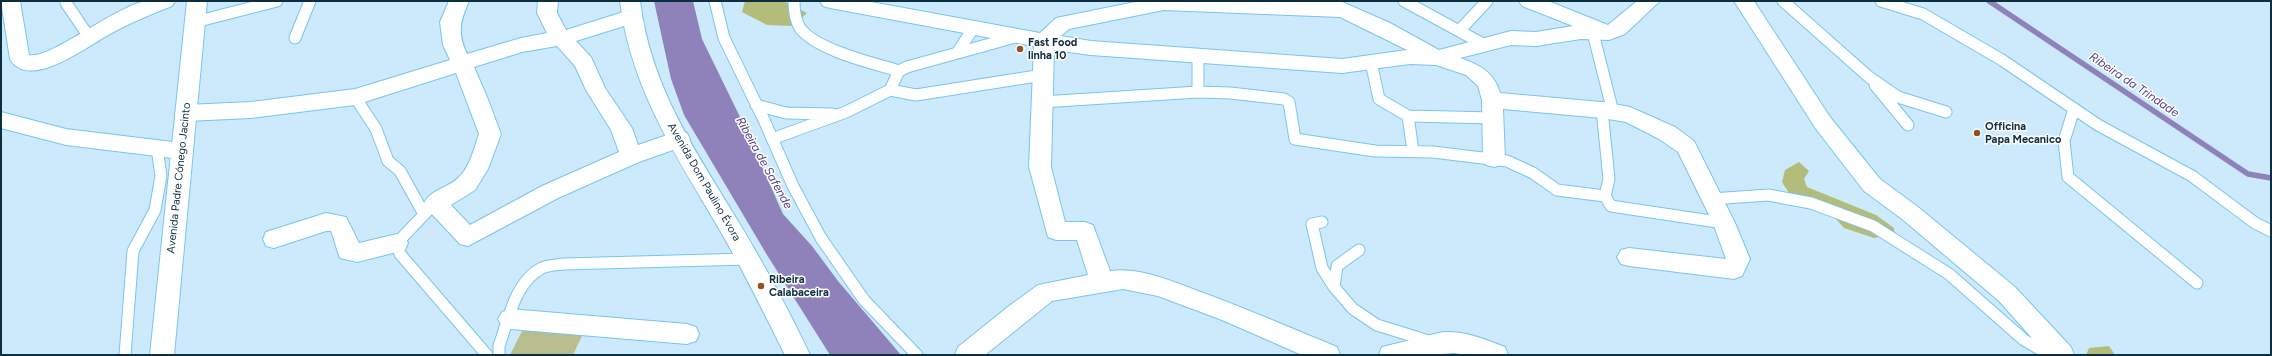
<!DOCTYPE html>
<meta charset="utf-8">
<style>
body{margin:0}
#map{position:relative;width:2272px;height:356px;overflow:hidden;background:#cceafb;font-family:Figtree,sans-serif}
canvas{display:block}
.frame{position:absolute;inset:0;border:2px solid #0d2e3f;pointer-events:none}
</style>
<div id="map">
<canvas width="2272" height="356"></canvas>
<div class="frame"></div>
</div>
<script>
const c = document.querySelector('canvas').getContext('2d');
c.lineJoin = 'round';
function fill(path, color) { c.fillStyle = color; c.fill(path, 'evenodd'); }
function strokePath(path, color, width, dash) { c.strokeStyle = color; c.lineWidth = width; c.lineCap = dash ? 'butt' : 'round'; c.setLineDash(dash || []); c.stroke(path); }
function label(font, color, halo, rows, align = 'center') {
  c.font = font + ' Figtree,sans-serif'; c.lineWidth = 3; c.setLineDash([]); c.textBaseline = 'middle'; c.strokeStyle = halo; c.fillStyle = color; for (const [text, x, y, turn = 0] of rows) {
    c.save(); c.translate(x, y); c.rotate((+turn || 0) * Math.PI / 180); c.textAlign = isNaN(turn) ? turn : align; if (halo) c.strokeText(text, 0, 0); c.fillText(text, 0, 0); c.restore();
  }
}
fill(new Path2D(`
 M523,329L583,334L573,355H510Z`), '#b8be8d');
fill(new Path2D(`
 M745,1H783L807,13L793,26L767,25L742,12Z
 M1799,162L1809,171L1804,179L1807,187L1876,215L1894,228L1895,234L1874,238L1844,228L1820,201L1789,193L1782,182L1785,170Z
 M2109,346L2115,355H2086L2089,348Z`), '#b4bc7c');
fill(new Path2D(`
 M654,1H693L702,39L740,117L783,214L812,246L838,281L901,355H830L767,255L684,115L671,79Z`), '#8f82bb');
strokePath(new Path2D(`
 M1989,1L2248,174L2271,178`), '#8f82bb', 5.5);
const service = new Path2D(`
 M715,1L724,38L764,120L793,186L821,238L864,300L917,355
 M794,1C794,10 795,20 800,28C816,50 873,63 899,71
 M1404,1L1483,44
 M1783,1L1869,77L1898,97L1946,112
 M1881,1L1923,14L2002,60L2098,125L2192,176L2255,223L2271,231
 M66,3L89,37
 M195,22L277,1
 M1459,31L1487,1
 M1593,33L1613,112
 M295,38L310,1
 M957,53L974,27
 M1371,62L1379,99L1408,116L1493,118
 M1875,85L1908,125
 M890,90L899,71L907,67L1019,36
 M1198,92L1230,93L1284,99L1289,102L1295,139L1375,151L1433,152L1507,161L1533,173L1557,190L1605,196L1611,206L1724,223
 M355,97L376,129L388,161L400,171L424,214
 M1042,102L1198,92V56
 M756,105L786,113L833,114
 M2074,109L2064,141L2068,177L2197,283
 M1602,110L1609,179L1605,196
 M1408,116L1413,151
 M772,139L846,112L890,90L916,95L1043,75
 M1712,199L1768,195L1811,203L1873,226L1949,274L2024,340L2050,355
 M435,203L397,243L400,254L487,355
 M1322,222L1312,224L1322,268L1334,287
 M1359,250L1337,266L1334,287L1353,309L1377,325L1432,342
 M125,355L133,251L155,210L161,176L157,148
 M499,355V346C508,321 515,281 542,268C549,265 557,265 564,264L748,259`);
const minor = new Path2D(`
 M1,1H20L29,55C52,59 116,5 147,1C156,0 166,1 175,1L172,6C151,14 130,23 110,34C89,45 29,92 10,59Z
 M449,1H469C460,22 457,32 467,54L521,38L547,33L537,13L538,1H558L557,13L566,30L630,10L637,12L640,17L637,22L576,41L591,57L605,88L632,128L638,145L679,131L687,133L690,139L687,145L639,162L558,198L468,246L460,244L427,209L424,203C431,189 449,188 459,177C470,167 474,148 479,134L456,73L355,105L251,118L186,121L179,119L175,113L179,107L186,105L251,102L355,89L450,60L443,45L440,22ZM557,46L575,66L586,90L611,130L619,152L542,186L470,225L451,205L475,190L488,169L501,134L487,97L474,67L522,52Z
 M820,1H866L1040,33L1056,18L1140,1H1340L1390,23L1439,50L1511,31L1536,32L1573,26L1522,6L1519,1H1548L1608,25L1637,1H1660L1625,34L1609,40L1581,39L1536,46L1511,45L1460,58C1480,65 1494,72 1500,93L1602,102L1630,107L1675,127L1694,141L1735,223L1750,259L1742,276L1734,279L1629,266L1621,264L1617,257L1621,250L1629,248L1726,259L1713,223L1678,152L1659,139L1626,122L1602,118L1503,109L1505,159L1502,165L1494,167L1486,165L1483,159L1482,100L1478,86L1466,75L1436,65L1410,64L1342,73L1091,55L1054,50L1051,167L1065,222H1085L1093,225L1110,271C1140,267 1171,281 1198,291C1245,308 1291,328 1337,347L1340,355H1302L1222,320L1158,296L1123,289L1052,301L985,355H955L958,347L1009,306L1038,285L1088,275L1077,240H1056L1048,237L1029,167L1034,46L830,8L823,6ZM1164,10L1340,17L1407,50L1342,59L1091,41L1061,36L1069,29Z
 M1734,1H1754L1830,117L1880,179L1918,207L2015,287L2071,347L2074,355H2047L1999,301L1902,219L1864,191L1816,129Z
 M1,112L66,129L181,143L189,145L192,151L189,157L181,159L66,145L1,128Z
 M326,213L346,217L359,243L397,234L405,236L408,243L405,250L357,262L340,258C336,249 335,240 331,231H326L274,248L266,246L263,239L266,232Z
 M510,309L687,324L696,327L699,334L696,341L687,344L510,329L502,326L498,319L502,312Z
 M1443,332C1466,331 1484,339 1505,347L1508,355H1468L1454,353L1432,355H1379L1382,347Z`);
const tertiary = new Path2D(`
 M187,1H207L174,355H150Z`);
const primary = new Path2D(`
 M620,1H640C651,88 694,148 738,221C764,264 789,310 810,355H785C765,315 745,274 722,234C678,158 631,91 620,1Z`);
strokePath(service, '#78c5ef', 13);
strokePath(minor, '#78c5ef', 2);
strokePath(tertiary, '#78c5ef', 2);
strokePath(primary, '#78c5ef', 2);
strokePath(service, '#fff', 11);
fill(minor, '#fff');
fill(tertiary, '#fff');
fill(primary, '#fff');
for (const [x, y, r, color] of [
 [1020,49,4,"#93511f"],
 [1977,133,4,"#93511f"],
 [761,286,4,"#93511f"]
]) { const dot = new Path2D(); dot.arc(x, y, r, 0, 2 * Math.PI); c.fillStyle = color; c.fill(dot); strokePath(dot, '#fff', 1.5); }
label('bold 11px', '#0d2e3f', '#fff', [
 ["Fast Food",1028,43],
 ["linha 10",1028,56],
 ["Officina",1985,127],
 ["Papa Mecanico",1985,140],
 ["Ribeira",769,280],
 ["Calabaceira",769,293]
], 'left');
label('11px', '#0d2e3f', '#fff', [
 ["Avenida Padre Cónego Jacinto",179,178,-84],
 ["Avenida Dom Paulino Évora",704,182,60]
]);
label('italic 12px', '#533f86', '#fff', [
 ["Ribeira da Trindade",2134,85,34],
 ["Ribeira de Safende",764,163,61]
]);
</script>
